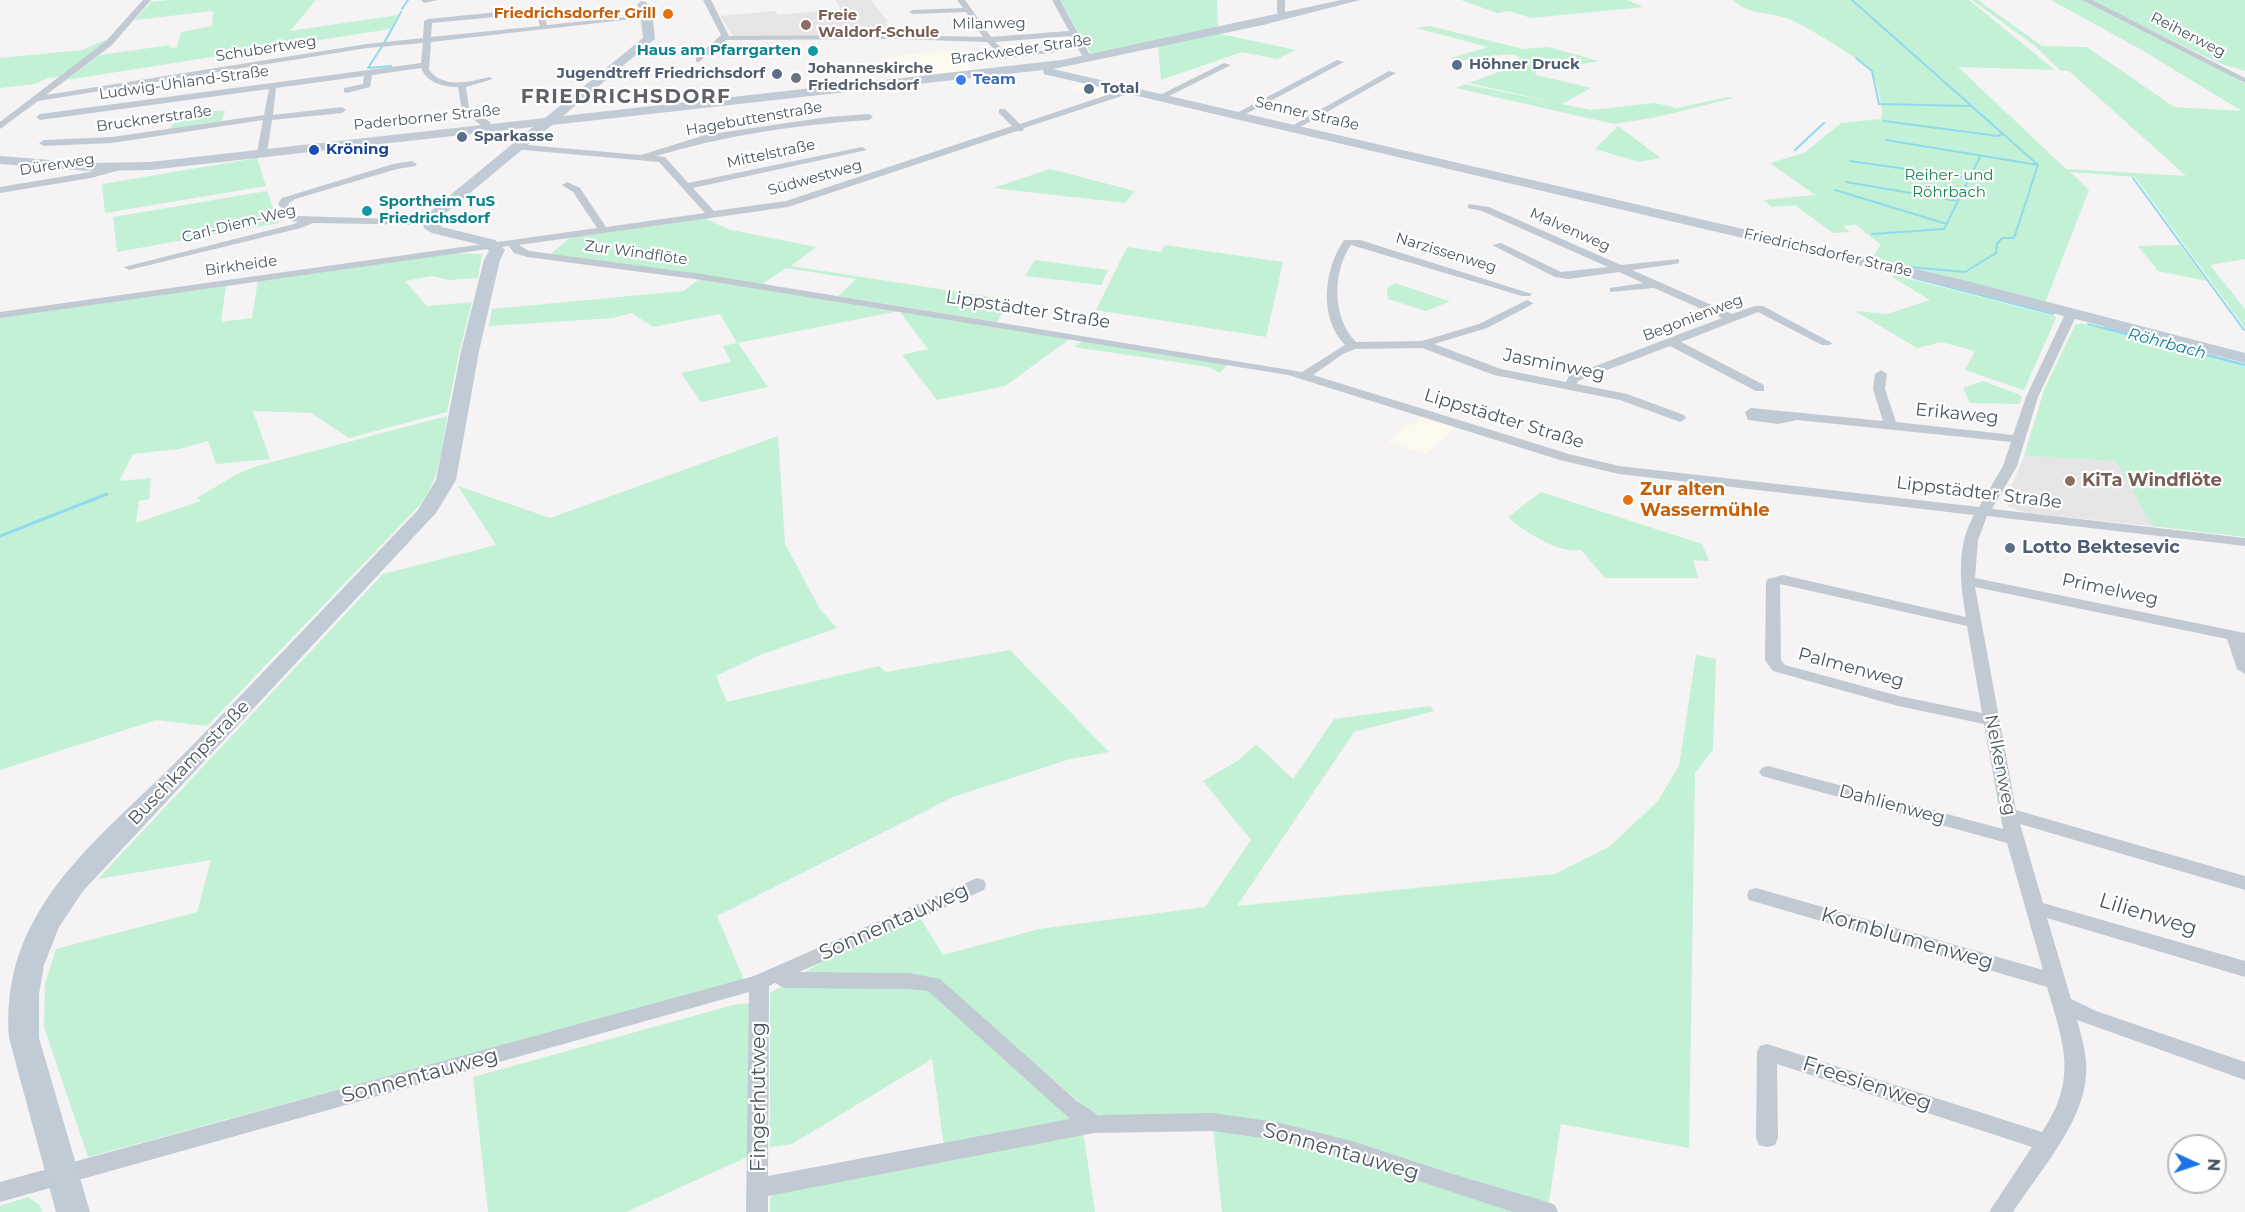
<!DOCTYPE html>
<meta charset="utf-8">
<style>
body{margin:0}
#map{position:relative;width:2245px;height:1212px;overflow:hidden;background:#f5f3f3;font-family:Montserrat,sans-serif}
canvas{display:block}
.north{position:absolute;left:2167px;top:1134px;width:60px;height:60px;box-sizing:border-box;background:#fff;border:2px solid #b7bbc0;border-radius:50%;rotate:93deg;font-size:16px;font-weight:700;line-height:24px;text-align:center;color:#4a5661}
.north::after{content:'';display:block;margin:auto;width:21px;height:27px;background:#1a73e8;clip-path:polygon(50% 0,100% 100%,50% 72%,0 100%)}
</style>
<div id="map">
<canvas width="2245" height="1212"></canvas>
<div class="north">N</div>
</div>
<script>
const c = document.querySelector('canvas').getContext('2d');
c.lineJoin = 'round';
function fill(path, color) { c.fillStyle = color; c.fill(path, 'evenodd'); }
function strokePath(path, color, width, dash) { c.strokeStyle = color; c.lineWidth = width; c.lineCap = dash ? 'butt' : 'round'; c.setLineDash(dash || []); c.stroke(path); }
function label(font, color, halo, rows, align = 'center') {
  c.font = font + ' Montserrat,sans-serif'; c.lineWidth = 4.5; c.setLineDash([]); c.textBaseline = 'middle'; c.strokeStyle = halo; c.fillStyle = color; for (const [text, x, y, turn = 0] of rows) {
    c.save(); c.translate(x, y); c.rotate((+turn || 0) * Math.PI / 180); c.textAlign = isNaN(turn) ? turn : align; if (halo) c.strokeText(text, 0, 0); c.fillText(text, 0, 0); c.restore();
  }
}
fill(new Path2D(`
 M957,49L975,72L895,81L879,58Z
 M1085,81L1122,90L1101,100L1071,88Z
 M1424,416L1457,426L1426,454L1388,442L1409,424L1414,425Z`), '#fdf9ef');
fill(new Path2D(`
 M835,0H871L888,22L885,23L889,27L880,28L885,36H733L720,16L775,11L778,15L841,9Z
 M2024,456L2116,461L2152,526L2028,513L2009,507L2005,502Z`), '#e6e4e5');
fill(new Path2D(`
 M168,0H316L290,31L398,15L390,29L66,80L100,55L170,45L171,48L177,47L181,32L212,26L213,11L135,20L151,2Z
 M1060,0H1217L1218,28L1093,54L1090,53Z
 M1461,0H1627L1643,7L1531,18L1509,11L1497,13Z
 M1733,0H1969L2055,70L1958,67L2066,169L2186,176L2069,71H2061L2035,46L1972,0H1978L2042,46L2087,47L2174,107L2242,111L2140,49L2051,0H2083L2208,62L2245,84V259L2210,265L2245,309V328L2135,177L2070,172L2089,190L2045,303L1870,260L1881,245L1856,225L1843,226L1850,232L1833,233L1795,205L1772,207L1763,200L1815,195L1770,163L1804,153L1841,123L1881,119C1884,110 1877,79 1871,71C1864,61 1801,23 1789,19C1768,11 1749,16 1733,0Z
 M2089,0H2245V71L2219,63Z
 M1429,26L1523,49L1548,47L1599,61L1535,72L1536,75L1591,88L1562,104L1469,83L1517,65L1509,62L1521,57C1496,48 1476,66 1451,58L1488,47L1416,28Z
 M1216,33L1296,50L1277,59L1242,52L1161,80L1158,46Z
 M105,40L107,43L62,77L47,78L36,84L0,88V58L82,50Z
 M1465,84L1591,110L1655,103L1677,108L1728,97L1733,98L1657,117L1614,124L1456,88Z
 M225,110L222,121L169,129L183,114Z
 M1618,126L1661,158L1639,162L1595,149Z
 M257,158L266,186L105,213L102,184Z
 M1050,169L1135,191L1125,203L993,188Z
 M267,191L279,223L117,252L113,217Z
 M705,218L727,229L816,247L791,266L1010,300L997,322L838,296L856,279L786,268L762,284L549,255L571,237Z
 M1165,245L1283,262L1266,337L1096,310L1127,247L1161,252Z
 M2180,245L2207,281L2158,271L2138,246Z
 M451,253L482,254L478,278L449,280L432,276L405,281L427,306L472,302L459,353L447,412L349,438L311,413L253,411L270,459L216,464L208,441L179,449L133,454L119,481L151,478L149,499L139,501L136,523L201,501L197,498L239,473L257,466L447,416C442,448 440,480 419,506L207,726L156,720L0,770V317L226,285L221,322L252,318L258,280Z
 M1035,260L1108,270L1101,285L1025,276Z
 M1894,275L2055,316L2056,318L2024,390L1965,370L1975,351L1941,342L1917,348L1855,311L1887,314L1930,300L1892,277Z
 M700,279L1071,338L1005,386L937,400L902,355L928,349L899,311L738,343L768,387L701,402L681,373L731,362L723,346L737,343L720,314L653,327L632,313L613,318L489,326L492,309L683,291Z
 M1395,283L1449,301H1451L1426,311L1388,299L1387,288Z
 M2081,323L2245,367V537L2152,526L2116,461L2024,456L2044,390L2075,325Z
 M1084,340L1228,364L1220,373L1209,367L1074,347Z
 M1983,381L2018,394L2022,397L2019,404L1970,403L1963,388Z
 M778,436L785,544L820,609L837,628L760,655L716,676L727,702L879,666L886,672L1010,650L1109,752L1070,759L953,797L717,916L744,980L88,1157L44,1027L45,984L56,949L197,912L211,860L98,879L383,574L496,545L458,486L550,518Z
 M1541,492L1702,544L1709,561L1693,560L1698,578H1605L1581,550C1558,554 1525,532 1508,517Z
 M1696,655L1716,659L1713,750L1695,773L1689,1148L1561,1124L1548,1207L1352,1143L1094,1114L988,1025L1074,1122L944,1147L932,1059L792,1144L770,1147V993L825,960L921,919L943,955L1039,929L1205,907L1251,840L1203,781L1239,760L1256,744L1293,779L1334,719L1430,706L1434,711L1354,732L1237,906L1555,874L1609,847L1657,802L1679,766Z
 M750,1003L747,1157L626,1212H488L473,1077L733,1005Z
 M1213,1128L1276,1137L1350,1155L1440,1188L1519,1212H1222Z
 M1083,1131L1095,1212H770V1198L778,1190Z
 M28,1197L40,1205L42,1212H0V1206Z`), '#c3f1d5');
strokePath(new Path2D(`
 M1852,0L2038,165
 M402,9L408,0
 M384,43L401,12
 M383,45L368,68L391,66
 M1856,58L1872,71L1879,104L1970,106
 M1884,121L1998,136L2002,134
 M1886,140L2038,165
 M1795,150L1824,123
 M1850,161L1969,178
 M2133,178L2244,330
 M1846,182L1958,201
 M1835,190L1947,224
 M1872,234L1944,229L1980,157
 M1909,267L1965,272L1996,253L1997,244L2002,238H2014L2038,165
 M1914,278L2053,314
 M2088,324L2111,330`), '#90daee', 2);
strokePath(new Path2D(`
 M2105,328L2245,365
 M0,536L107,494`), '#90daee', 3);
fill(new Path2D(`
 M143,0H151L112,45L46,95L367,44L423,38L424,21L428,19L539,8L543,10L547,25L646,15L650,17L431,42L429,70C444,89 469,82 489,77L493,79L466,87L469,108L490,122L493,128L489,131L462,111L458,87C443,87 427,83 421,68L372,75L370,87L347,93L344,92V88L363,84L364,76L276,88L273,115L342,107L346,110L342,113L272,120L267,153L262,156L257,153L263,120L112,143L44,146L39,143L44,140L112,137L264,115L269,89L40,120L36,117L40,114L421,63L423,43L367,48L38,101L0,129V122L106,41ZM536,13L540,26L431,37L432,23Z
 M421,0H438L424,3Z
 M703,0H711L729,36L897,35L983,37L966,12L913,14L909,12L913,10L963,8L957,0H965L991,37L1069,31L1052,0H1060L1090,55L1095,58L1091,60L1084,59L1071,36L995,42L1008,54L1052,50L1056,52L984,61H981V57L1000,55L987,42L897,39L726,40L699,62H696V58L721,35Z
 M1277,0H1285V11L1289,18H1283L1277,12Z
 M2082,0H2092L2245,78V83Z
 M1337,60L1344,62L1240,117L1233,115Z
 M1224,63L1231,65L1163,99L1156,97Z
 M1389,71L1396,73L1295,130L1288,128Z
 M1131,87L1134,88V92L1024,128L1023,131H1017L788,207L519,245L529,251L702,274L1302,372L1345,345C1318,317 1324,269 1344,240H1360L1532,294L1530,296H1522L1351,245C1332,272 1332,318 1356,342L1422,341L1479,324L1527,300L1533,303L1531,305L1487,328L1434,344L1501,369L1566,382L1569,376L1722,318L1654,288L1610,292V288L1643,283L1619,272L1568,279L1555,277L1492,245L1501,243L1561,272L1608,267L1482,211L1468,208V204L1489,207L1621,265L1679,259V263L1675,264L1632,270L1732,314L1755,306H1763L1832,343L1830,345H1822L1758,312L1681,342L1764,385V391H1756L1670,346L1578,381L1577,384L1627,394L1684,415L1686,418L1680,422L1620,400L1494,375L1422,348L1355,349L1343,354L1313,375L1569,454L1619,466L1979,507L2003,466L2011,442L1797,420L1778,424L1748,420L1745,412L1751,408L1883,421L1873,389L1875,374L1881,370L1887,374L1885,389L1896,422L2013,435L2026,397L2066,312L2072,309L2076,310L2078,312L2038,397L2017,466L1992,509L2245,538V546L1987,516L1978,540L1975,578L2245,633V674L2237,669L2227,639L1975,587L2016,810L2245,876V890L2020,824L2043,903L2245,961V977L2047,918L2071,999L2096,1011L2245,1062V1080L2077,1020C2083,1041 2089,1062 2085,1084C2079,1127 2037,1175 2013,1212H1989L2032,1147L1777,1064L1778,1138L1775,1145L1767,1147L1759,1145L1756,1138L1757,1052L1760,1046L1767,1044L2042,1132C2079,1078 2063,1043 2047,987L1749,900L1747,895L1749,890L1756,888L2043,970L2007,843L1762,776L1759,772L1762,768L1768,766L2003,829L1984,724L1898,706L1773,671L1765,660L1766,582L1768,579L1783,575L1966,617C1960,583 1956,546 1974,515L1619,474L1560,460L1288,375L702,280L527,257L514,253L509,246L0,318V312L597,228L573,192L562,185L567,182L580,188L606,227L705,213L659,162L513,149V145L516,144L641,155L705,135L828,117L869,114L873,117L869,120C797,125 725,135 656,156L665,157L688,183L862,147L867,150L693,188L714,211L786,201L1012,126L999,113V109H1005L1020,124ZM1780,584L1967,626L1982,713L1899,696L1785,665L1781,660Z
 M412,161L417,164L415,166L397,169L295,199L288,204L298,216L428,220L432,221V225L313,223L301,228L129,270L124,267L294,224L298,222L291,221L278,204L282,198L393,164Z
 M117,165L120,166V170L91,178L0,193V187L90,172Z
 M977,878L984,880L986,885L984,890L799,972L909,973L940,979L1077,1101L1098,1115L1213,1113L1276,1122L1352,1141L1443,1171L1547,1202L1555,1205L1558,1212H1513L1352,1159L1276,1140L1213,1131L1094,1133L768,1196V1212H746L749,992L0,1202V1182L754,976ZM775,983L784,988L909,989L928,991L1070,1119L768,1176L769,986Z`), '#c1cad2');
fill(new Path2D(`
 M1341,0H1360L1263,25L1053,69L1963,280L2245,353V363L1960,289L1048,75L1044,74L1043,70L552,125L436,221L442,227L495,240L505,250L500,260L479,351L456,480L436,513L83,891L59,927L44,965L39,994V1038L90,1212H56L9,1038C6,998 13,960 32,924C65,861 123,815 173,765C256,681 336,595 418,510L436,480L461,351L484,260L489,251L485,246L432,233L425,229L420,220L533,127L150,170L89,171L0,164V156L89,163L150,162L545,118L643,38L640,12L637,4L642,1L646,2L652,12L655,39L563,116L1062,60Z`), '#c1cbd6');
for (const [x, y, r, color] of [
 [668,14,6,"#e8710a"],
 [806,25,6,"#8d6e63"],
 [813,51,6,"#0f9aa8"],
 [1457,65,6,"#5c6f8a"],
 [777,74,6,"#5c6f8a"],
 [796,78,6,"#6b7280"],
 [961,80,6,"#3f7fe0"],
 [1089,89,6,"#5c6f8a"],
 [462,137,6,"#5c6f8a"],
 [314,150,6,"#1a4fb4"],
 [367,211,6,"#0f9aa8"],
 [2070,481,6,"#8d6e63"],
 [1628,500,6,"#e8710a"],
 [2010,548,6,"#5c6f8a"]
]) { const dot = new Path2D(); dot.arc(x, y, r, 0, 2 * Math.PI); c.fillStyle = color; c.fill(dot); strokePath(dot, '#fff', 2); }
label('bold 15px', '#c56008', '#fff', [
 ["Friedrichsdorfer Grill",656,14]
], 'right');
label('bold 15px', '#785e54', '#fff', [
 ["Freie",818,16],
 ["Waldorf-Schule",818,33]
], 'left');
label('15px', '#4a5661', '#fff', [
 ["Milanweg",989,24,-1],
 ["Reiherweg",2188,35,27],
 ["Schubertweg",266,49,-9],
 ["Brackweder Straße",1021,50,-8],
 ["Ludwig-Uhland-Straße",184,83,-8],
 ["Senner Straße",1307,114,13],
 ["Paderborner Straße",427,118,-6],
 ["Brucknerstraße",154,119,-8],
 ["Hagebuttenstraße",754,119,-10],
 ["Mittelstraße",771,154,-12],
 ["Dürerweg",57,165,-9],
 ["Südwestweg",815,178,-16],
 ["Carl-Diem-Weg",239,224,-14],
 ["Malvenweg",1570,230,24],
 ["Zur Windflöte",636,253,8],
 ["Narzissenweg",1446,253,17],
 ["Friedrichsdorfer Straße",1828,253,13],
 ["Birkheide",241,266,-8],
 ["Begonienweg",1693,318,-21]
]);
label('bold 15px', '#0d838f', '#fff', [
 ["Haus am Pfarrgarten",801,51],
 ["Sportheim TuS",379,202,"left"],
 ["Friedrichsdorf",379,219,"left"]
], 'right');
label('bold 15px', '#4e5e75', '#fff', [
 ["Höhner Druck",1469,65],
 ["Jugendtreff Friedrichsdorf",765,74,"right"],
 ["Total",1101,89],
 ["Sparkasse",474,137]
], 'left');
label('bold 15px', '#5b616d', '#fff', [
 ["Johanneskirche",808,69],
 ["Friedrichsdorf",808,86]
], 'left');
label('bold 15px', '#366cbe', '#fff', [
 ["Team",973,80]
], 'left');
label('bold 15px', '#164399', '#fff', [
 ["Kröning",326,150]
], 'left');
label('15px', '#17864f', '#fff', [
 ["Reiher- und",1949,176],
 ["Röhrbach",1949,193]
]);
label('italic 16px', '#0c7c9b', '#fff', [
 ["Röhrbach",2167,344,15]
]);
label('18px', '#4a5661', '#fff', [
 ["Lippstädter Straße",1028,310,9],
 ["Jasminweg",1554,365,11],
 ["Erikaweg",1957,414,6],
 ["Lippstädter Straße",1504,419,17],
 ["Lippstädter Straße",1979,493,7],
 ["Primelweg",2110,590,12],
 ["Palmenweg",1851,668,15],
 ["Buschkampstraße",189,763,-46],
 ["Nelkenweg",2000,765,79],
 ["Dahlienweg",1892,805,15]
]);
label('bold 18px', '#785e54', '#fff', [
 ["KiTa Windflöte",2082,481]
], 'left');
label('bold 18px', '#c56008', '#fff', [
 ["Zur alten",1640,490],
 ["Wassermühle",1640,511]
], 'left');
label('bold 18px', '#4e5e75', '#fff', [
 ["Lotto Bektesevic",2022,548]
], 'left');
c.letterSpacing = '1.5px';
label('bold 20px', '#5f6368', '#fff', [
 ["FRIEDRICHSDORF",626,97]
]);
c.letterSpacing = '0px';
label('21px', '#4a5661', '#fff', [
 ["Lilienweg",2148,915,17],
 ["Sonnentauweg",894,922,-24],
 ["Kornblumenweg",1907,939,16],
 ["Sonnentauweg",420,1076,-15],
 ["Freesienweg",1867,1084,18],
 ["Fingerhutweg",759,1097,-90],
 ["Sonnentauweg",1341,1152,16]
]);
</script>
